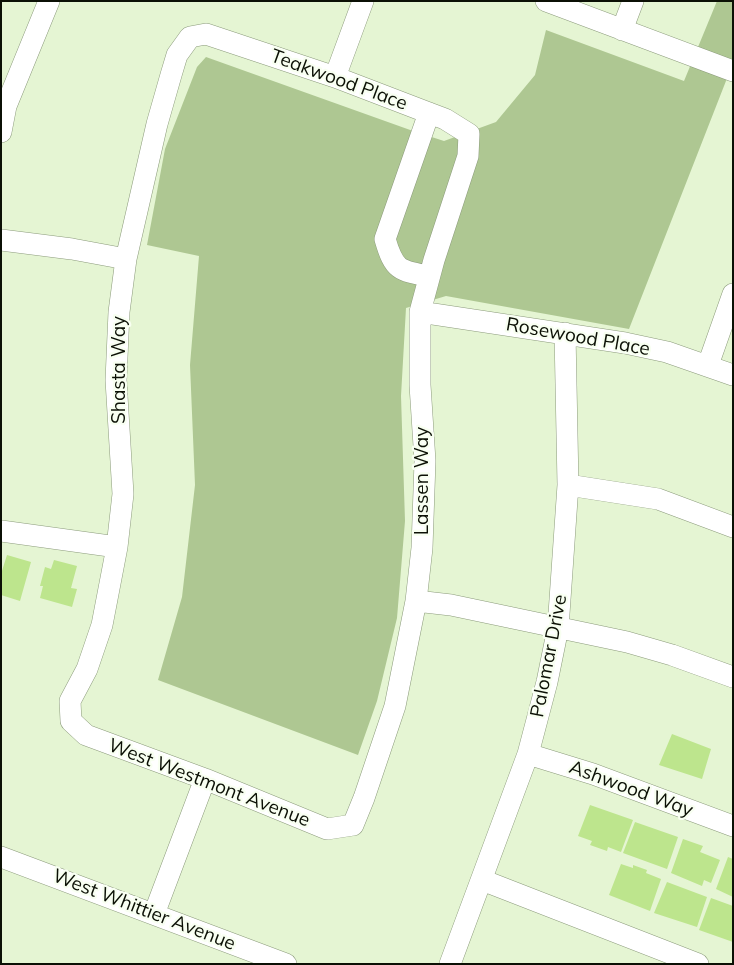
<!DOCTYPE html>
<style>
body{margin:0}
#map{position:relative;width:734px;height:965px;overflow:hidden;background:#e5f5d3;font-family:Mulish,sans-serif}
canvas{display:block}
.frame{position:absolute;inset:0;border:2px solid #0b1005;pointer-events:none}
</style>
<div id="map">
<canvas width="734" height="965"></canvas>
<div class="frame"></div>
</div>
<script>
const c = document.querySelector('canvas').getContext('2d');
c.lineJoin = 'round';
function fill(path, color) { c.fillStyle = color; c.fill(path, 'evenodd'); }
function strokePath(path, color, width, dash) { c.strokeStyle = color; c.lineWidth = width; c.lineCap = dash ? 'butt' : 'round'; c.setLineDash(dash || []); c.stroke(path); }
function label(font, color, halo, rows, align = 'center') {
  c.font = font + ' Mulish,sans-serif'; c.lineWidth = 4.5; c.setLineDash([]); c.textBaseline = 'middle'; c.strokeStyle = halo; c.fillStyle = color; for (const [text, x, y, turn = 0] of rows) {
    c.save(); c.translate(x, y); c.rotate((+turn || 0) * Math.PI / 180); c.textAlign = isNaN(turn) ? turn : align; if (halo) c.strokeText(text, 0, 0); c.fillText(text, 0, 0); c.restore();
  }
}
fill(new Path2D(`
 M717,1H733V63L629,329L446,296L406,308L401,396L405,521L397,618L377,701L358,755L158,680L182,597L195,485L190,365L199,256L147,245L165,149L197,67L206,57L413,131L444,141L496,122L535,75L546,30L684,81Z`), '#aec792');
fill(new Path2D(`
 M7,555L31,562L20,601L1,595V574Z
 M54,560L77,566L71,588L77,589L72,607L40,598L43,586H40L45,567L51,569Z
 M672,734L711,749L702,779L659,765Z
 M590,805L633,820L621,852L608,847L607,851L590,845L592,841L578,836Z
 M635,822L678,837L667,869L623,853Z
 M683,839L703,846L700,852L720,860L711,883L704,880L702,886L671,873Z
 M728,857L733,859V897L716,889Z
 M621,864L633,868V865L647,870L646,873L661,879L650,911L609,895Z
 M667,882L707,897L697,927L654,913Z
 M711,898L733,906V942L699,930Z`), '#bde58d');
const minor = new Path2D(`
 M546,1L733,71
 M622,30L633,1
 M206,34L335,77L429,113L445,119L469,134L468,156L434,260L420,312V385L425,461L422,548L416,601L395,706L364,798L353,825L327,829L205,779L86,735L71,721L70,701L87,669L102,625L117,547L123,494L116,380L119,312L126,259L157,124L171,75L177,55L190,37Z
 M335,77L363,1
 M429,113L385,239C394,270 399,271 429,276
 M1,132L6,106L49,1
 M1,240L72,249L126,259
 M420,312L625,343L667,352L733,375
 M708,365L733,294
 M568,485L658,499L733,527
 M1,531L117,547
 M416,601L451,605L627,642L672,655L733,677
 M528,754L593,774L733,826
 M1,857L286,964
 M482,880L698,964
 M154,914L205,779
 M450,964L528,754L547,682L558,628L568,485L565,333`);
strokePath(minor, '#8c9b7c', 22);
strokePath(minor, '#fff', 21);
label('19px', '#0b1005', '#f8fff1', [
 ["Teakwood Place",339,80,20],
 ["Rosewood Place",578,337,10],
 ["Shasta Way",119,370,-90],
 ["Lassen Way",422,481,-90],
 ["Palomar Drive",549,656,-79],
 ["West Westmont Avenue",209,783,21],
 ["Ashwood Way",631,789,20],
 ["West Whittier Avenue",144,910,21]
]);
</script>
